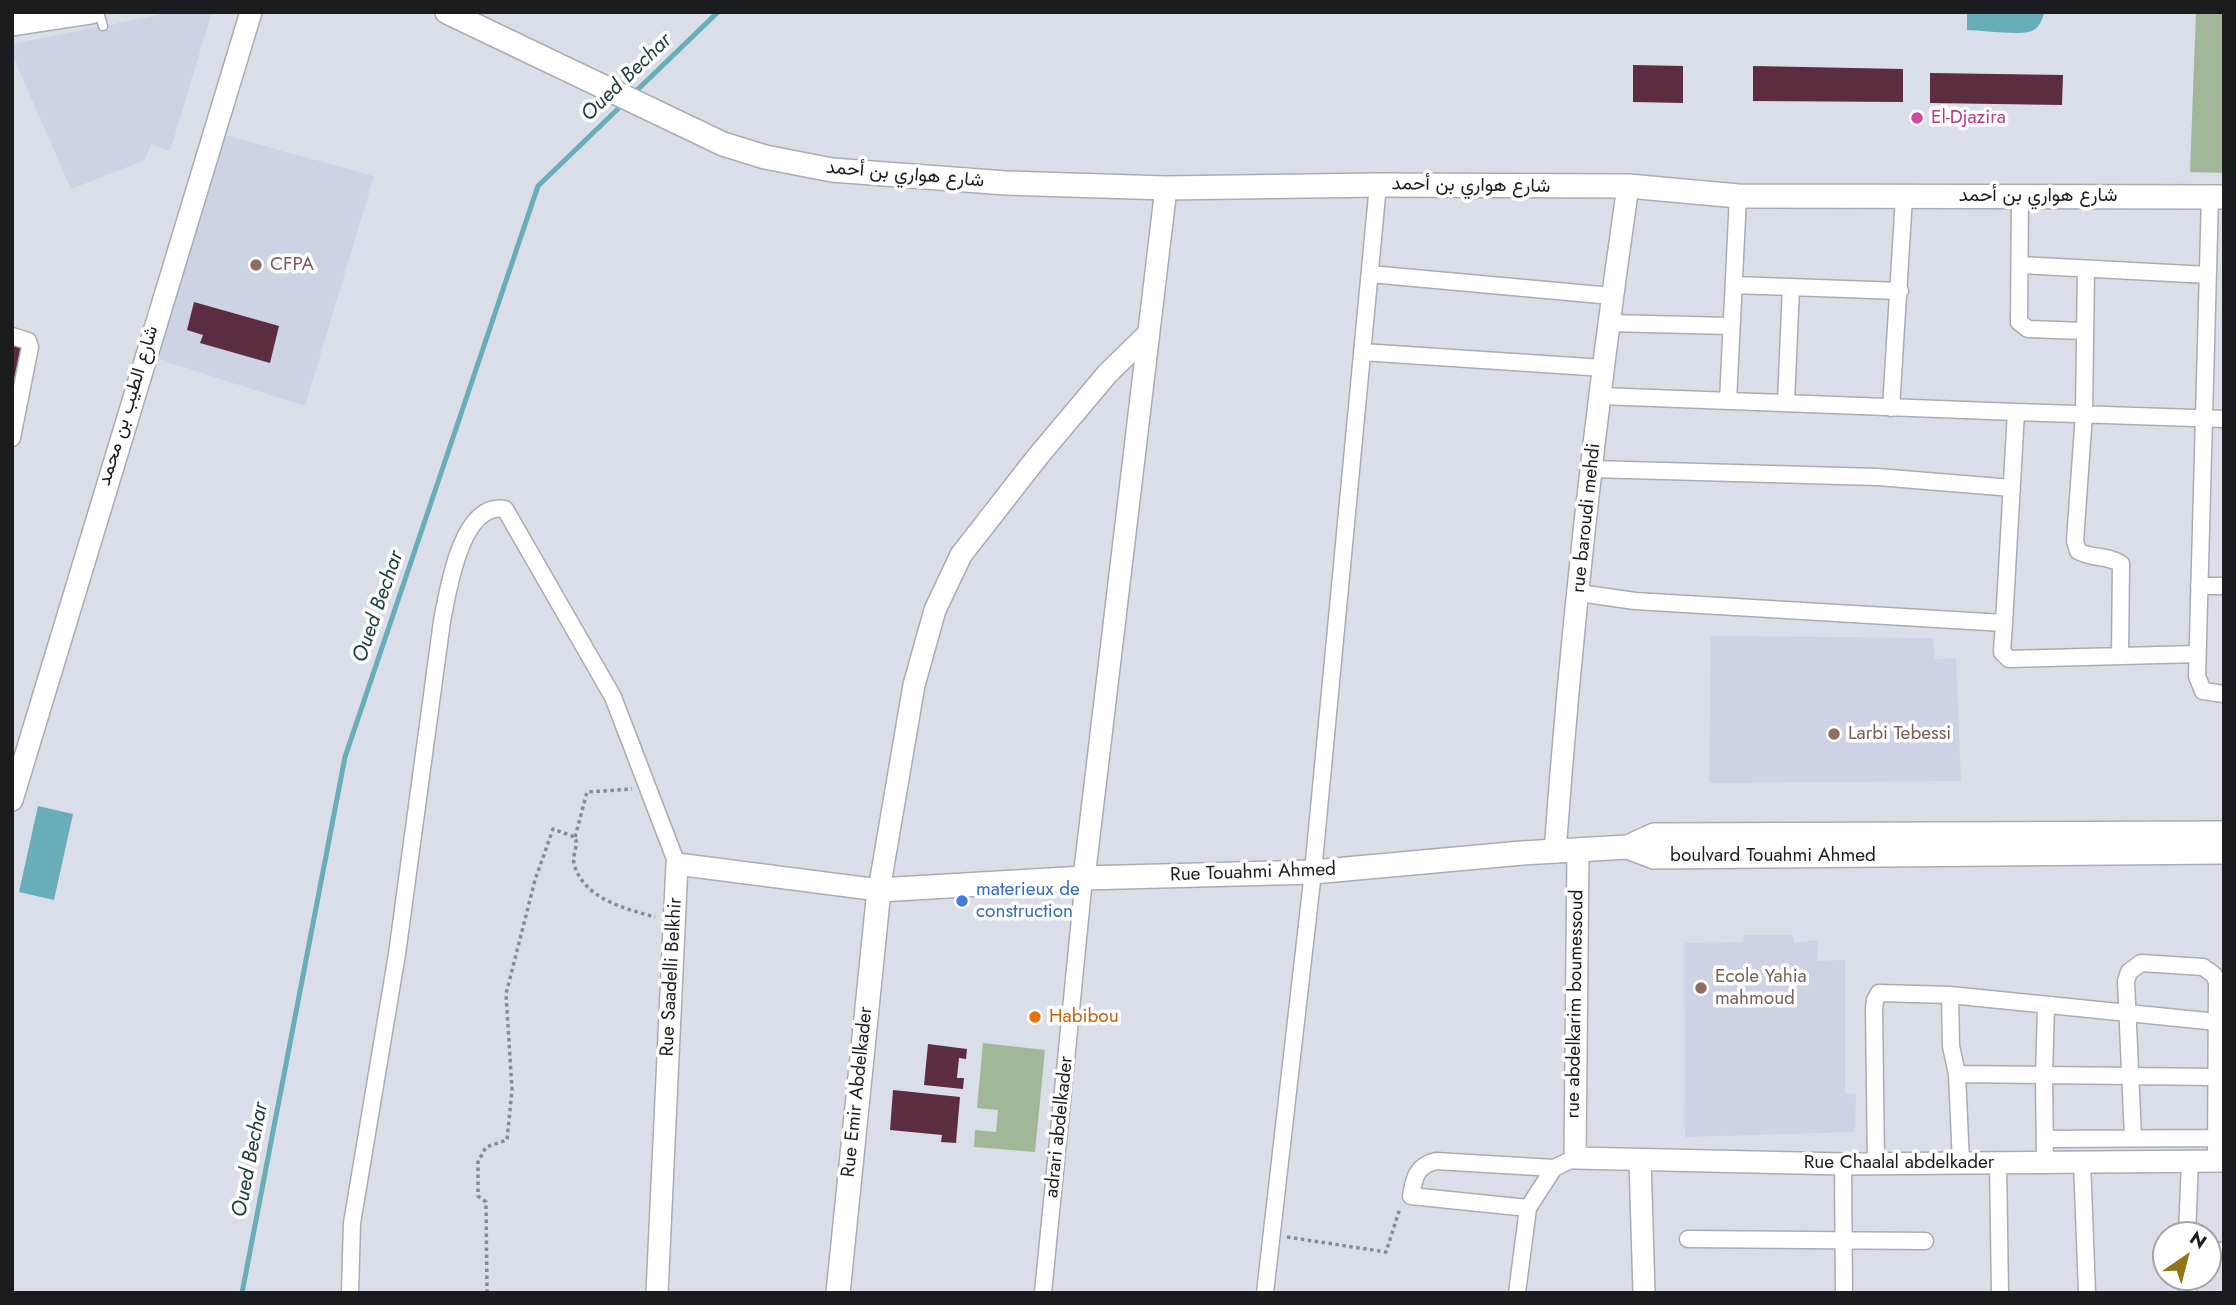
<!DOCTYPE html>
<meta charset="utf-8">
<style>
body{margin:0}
#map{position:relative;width:2236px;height:1305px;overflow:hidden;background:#dadee9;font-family:Jost,sans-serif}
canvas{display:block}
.frame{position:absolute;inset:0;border:14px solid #1b1c20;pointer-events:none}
.north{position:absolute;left:2152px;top:1221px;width:70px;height:70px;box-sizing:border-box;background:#fff;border:2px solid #a4a4a6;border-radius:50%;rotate:35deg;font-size:19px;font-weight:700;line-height:28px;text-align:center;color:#1b1c20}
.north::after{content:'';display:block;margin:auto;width:24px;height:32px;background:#91751b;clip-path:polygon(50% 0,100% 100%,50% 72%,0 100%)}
</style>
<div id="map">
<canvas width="2236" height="1305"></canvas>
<div class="frame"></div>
<div class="north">N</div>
</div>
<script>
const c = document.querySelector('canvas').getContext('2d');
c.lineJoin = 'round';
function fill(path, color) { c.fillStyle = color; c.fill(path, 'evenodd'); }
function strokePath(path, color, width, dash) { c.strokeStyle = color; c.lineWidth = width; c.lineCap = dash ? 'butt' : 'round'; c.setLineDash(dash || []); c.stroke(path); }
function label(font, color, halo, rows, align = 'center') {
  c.font = font + ' Jost,Vazirmatn,sans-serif'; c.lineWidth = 7; c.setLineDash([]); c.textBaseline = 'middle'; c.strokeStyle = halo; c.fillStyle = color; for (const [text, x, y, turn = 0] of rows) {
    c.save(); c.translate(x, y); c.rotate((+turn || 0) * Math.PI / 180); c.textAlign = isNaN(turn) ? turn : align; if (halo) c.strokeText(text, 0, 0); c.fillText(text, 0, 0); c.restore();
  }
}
fill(new Path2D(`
 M174,12H212L170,151L151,144L145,160L71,189L12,54V44Z
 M206,130L374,176L305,406L139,353Z
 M1711,636L1933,638L1935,659L1956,658L1961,781L1709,783Z
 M1744,935H1793L1794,943L1818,940L1817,961L1845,960V1093L1856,1094L1855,1132L1685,1137L1684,943L1743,942Z`), '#cdd2e5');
fill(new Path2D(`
 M2196,12H2224V173L2190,172Z
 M983,1043L1045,1050L1035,1152L974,1147L975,1130L996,1132L998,1110L977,1108Z`), '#a0b897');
fill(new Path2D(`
 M1967,12H2044C2043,19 2039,28 2032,31C2019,36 1981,30 1967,30Z
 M38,806L73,814L54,900L19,892Z`), '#68adb7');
strokePath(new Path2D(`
 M632,95L718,12
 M242,1293L345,757L538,186L623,104`), '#68adb7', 5);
fill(new Path2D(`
 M1633,65L1683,66V103L1633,102Z
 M1753,66L1903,69V102L1753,101Z
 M1930,73L2063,75L2062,105L1930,103Z
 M194,302L279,326L270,363L200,343L203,335L187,330Z
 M12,345L22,347L13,383H12Z
 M928,1044L967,1049L966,1059L959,1058L957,1078H964L963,1089L924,1085Z
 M893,1090L960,1097L956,1143L941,1142L942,1135L890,1130Z`), '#5c2d40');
const service = new Path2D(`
 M99,12L103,26`);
const minor = new Path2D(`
 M2020,196L2019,322L2028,329L2085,331
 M2210,196L2197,676L2203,691L2224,694
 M2020,265L2208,275
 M2086,269L2084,414L2075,541L2078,551C2091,559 2109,555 2121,564L2120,656
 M1370,274L1612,296
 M1734,285L1900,291
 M1608,323L1731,326
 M12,336L28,341L30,347L12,438
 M1362,352L1604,368
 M1728,401L1738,196
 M1786,402L1791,287
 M1891,408L1904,197
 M2016,412L2224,419
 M1592,469L1878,477L2012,488
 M2199,586H2224
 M1579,593L1635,601L2004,623L2016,412L1601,396
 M2004,623L2002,652L2009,659L2197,654
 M1950,995L1951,1046L1957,1074L2044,1075L2046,1007
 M1957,1074L1961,1163
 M2133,1137L2126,981L2129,972L2141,963L2203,967L2214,975L2217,982L2216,1161
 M2045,1139L2216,1138
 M2082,1161L2087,1293
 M2045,1162L2044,1075L2215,1077
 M1998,1163L2000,1293
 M1843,1164L1844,1293
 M1876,1164L1874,1009L1875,1000L1879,993L1950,995L2217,1022
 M1554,1168L1436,1161C1416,1166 1414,1178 1411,1196L1528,1208L1554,1168L1575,1158
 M2187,1235L2190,1160
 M1688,1239L1925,1241
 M2208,1251H2224
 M2187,1277L2188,1293
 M350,1293L352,1223L397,954L442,621C448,591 461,501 505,509L613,697L677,864
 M1043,1293L1084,878
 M1265,1293L1313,872L1378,185
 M1517,1293L1528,1208`);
const tertiary = new Path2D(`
 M12,800L251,12
 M1578,851L1575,1158L1843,1164L2224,1161
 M1555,852C1571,629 1596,407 1628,186
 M1084,878L1166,188
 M1640,1160L1644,1293
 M657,1293L677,864L879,890L914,685L935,610L961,555L1039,455L1108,373L1147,335`);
const secondary = new Path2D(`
 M447,12L723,144L765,157L832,170L1006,183L1166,188L1378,185L1628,186L1738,196L2224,197
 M12,24L91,12
 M1628,847L1654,857L2224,852
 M838,1293L879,890L1084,878L1313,872L1522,853L1628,847L1654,835L2224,833`);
strokePath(service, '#a9acb7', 11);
strokePath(minor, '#a9acb7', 19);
strokePath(tertiary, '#a9acb7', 24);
strokePath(secondary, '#a9acb7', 26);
strokePath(new Path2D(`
 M575,837L587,792L632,789
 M1287,1237L1386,1252L1400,1208
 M487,1293L486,1202L478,1196V1162L486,1147L507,1140L512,1090L506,994L535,880L553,829L575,837C579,846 572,854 574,864C583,898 625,909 655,917`), '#898b93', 3.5, [3.5, 3.5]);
strokePath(service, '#fff', 8);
strokePath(minor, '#fff', 16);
strokePath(tertiary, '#fff', 21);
strokePath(secondary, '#fff', 23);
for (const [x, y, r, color] of [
 [1917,118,7,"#d1479c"],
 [256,265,7,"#8d6e63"],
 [1834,734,7,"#8d6e63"],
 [962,901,7,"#3f7fe0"],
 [1701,988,7,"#8d6e63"],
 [1035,1017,7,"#e8710a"]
]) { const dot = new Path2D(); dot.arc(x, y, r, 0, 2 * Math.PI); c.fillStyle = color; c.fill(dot); strokePath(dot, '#fff', 2.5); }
label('19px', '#b23c85', '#fff', [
 ["El-Djazira",1931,118]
], 'left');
label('19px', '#1b1c20', '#fff', [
 ["شارع هواري بن أحمد",905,175,5],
 ["شارع هواري بن أحمد",1471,186,1],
 ["شارع هواري بن أحمد",2038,196],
 ["شارع الطيب بن محمد",129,406,-73],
 ["rue baroudi mehdi",1587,518,-84],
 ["boulvard Touahmi Ahmed",1773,856],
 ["Rue Touahmi Ahmed",1253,873,-2],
 ["Rue Saadelli Belkhir",672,977,-87],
 ["rue abdelkarim boumessoud",1576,1004,-89],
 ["Rue Emir Abdelkader",858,1092,-84],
 ["adrari abdelkader",1060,1127,-84],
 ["Rue Chaalal abdelkader",1899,1163]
]);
label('19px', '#785e54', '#fff', [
 ["CFPA",270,265],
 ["Larbi Tebessi",1848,734],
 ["Ecole Yahia",1715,977],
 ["mahmoud",1715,999]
], 'left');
label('19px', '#366cbe', '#fff', [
 ["materieux de",976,890],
 ["construction",976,912]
], 'left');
label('19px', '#c56008', '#fff', [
 ["Habibou",1049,1017]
], 'left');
label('italic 21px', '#183b40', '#fff', [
 ["Oued Bechar",627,78,-44],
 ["Oued Bechar",379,607,-71],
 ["Oued Bechar",251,1160,-79]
]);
</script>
